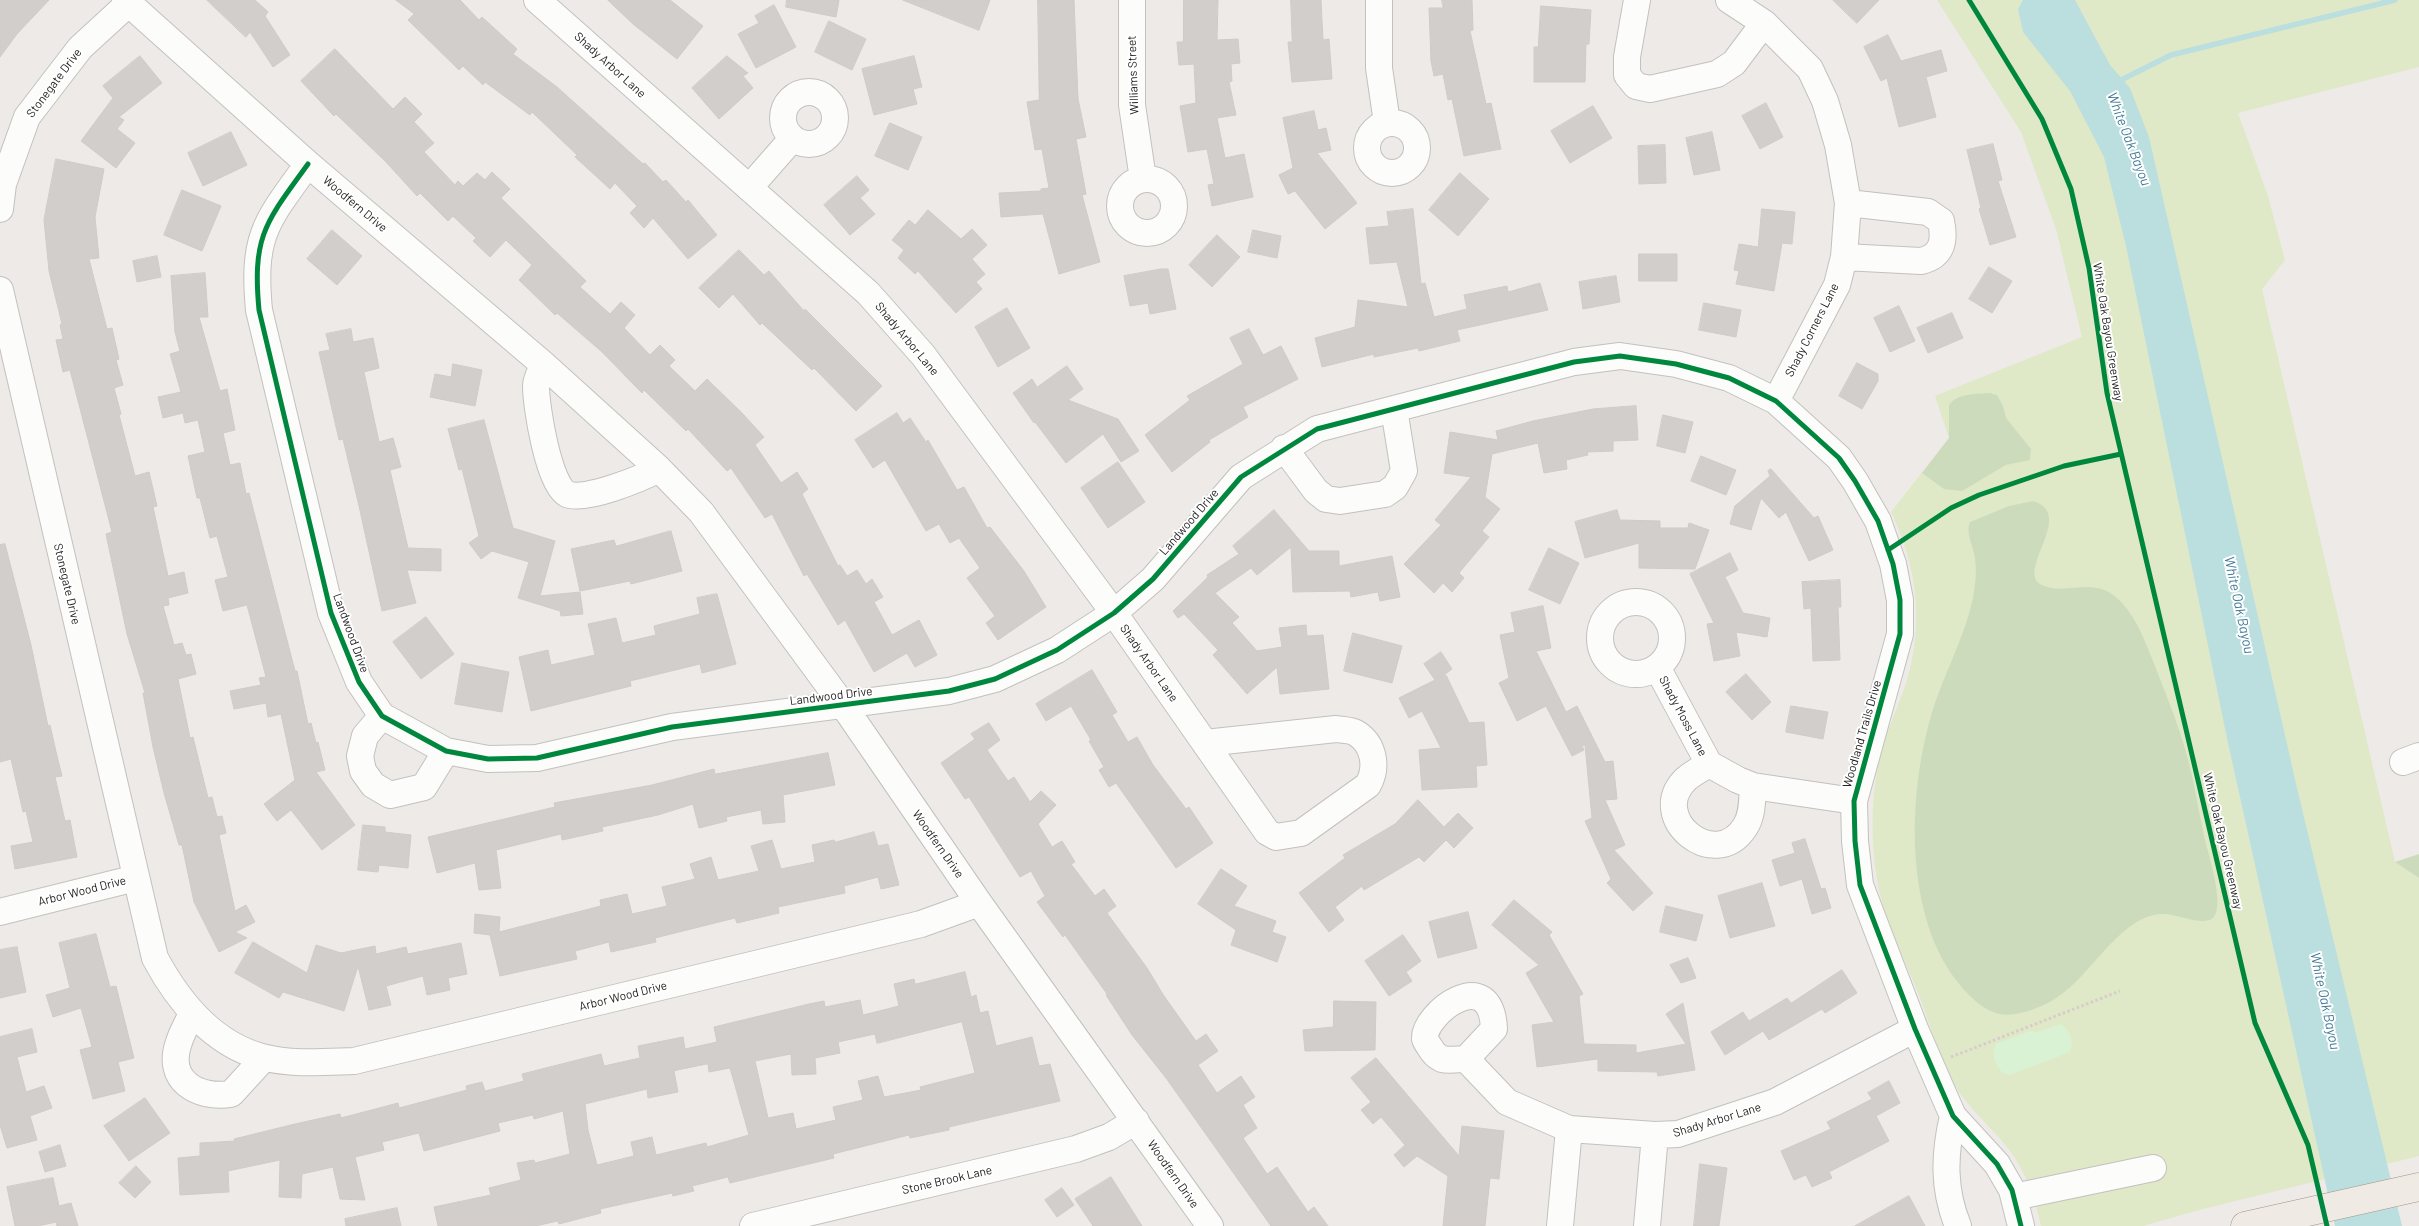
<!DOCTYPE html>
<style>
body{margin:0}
canvas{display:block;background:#edeae7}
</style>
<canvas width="2419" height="1226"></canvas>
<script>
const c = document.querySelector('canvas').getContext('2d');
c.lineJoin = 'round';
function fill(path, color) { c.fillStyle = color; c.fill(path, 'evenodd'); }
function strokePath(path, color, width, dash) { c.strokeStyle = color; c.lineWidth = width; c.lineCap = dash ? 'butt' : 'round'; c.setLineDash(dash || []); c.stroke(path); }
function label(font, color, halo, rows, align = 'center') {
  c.font = font + ' Barlow,sans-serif'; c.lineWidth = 4; c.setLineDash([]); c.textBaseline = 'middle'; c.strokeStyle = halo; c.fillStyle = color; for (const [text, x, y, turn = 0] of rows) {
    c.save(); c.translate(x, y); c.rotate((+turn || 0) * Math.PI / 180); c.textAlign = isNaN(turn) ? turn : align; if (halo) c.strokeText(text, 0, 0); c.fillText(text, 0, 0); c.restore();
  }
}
fill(new Path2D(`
 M1937,0H2419V67L2238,113L2268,196L2285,260L2262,289L2395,862L2419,878V1156L2203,1209L2143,1226H2041C2035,1195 2022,1163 2001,1140C1985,1121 1966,1105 1954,1084C1940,1061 1930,1024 1920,998C1906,962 1887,927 1879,890C1870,843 1870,795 1882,749C1889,725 1900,703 1907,680C1924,622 1917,566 1891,512L1949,438L1935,396L2082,337L2056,229L2021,132Z`), '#dfe9c7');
fill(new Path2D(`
 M1990,393L1997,395L2003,406L2006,418L2031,449L2030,460L2006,465L1962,491L1944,489L1922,473L1949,438V405C1958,393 1976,394 1990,393Z
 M2033,501C2077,514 2014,572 2042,585C2069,597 2095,573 2122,603C2138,620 2146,644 2155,666C2166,695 2178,723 2186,752C2194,780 2198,808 2204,835C2207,852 2226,905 2213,918C2203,927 2175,913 2162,914C2151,914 2141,919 2132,925C2089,957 2075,1004 2015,1014C1990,1019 1970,998 1956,980C1902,909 1908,784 1935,703C1947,668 1965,635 1973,598C1975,586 1977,572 1975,559C1974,546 1965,534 1970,522L2009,506Z
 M2419,854V878L2395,862Z`), '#cddbbd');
fill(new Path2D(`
 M2061,1024C2070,1030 2074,1041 2070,1052L2010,1075C1999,1074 1995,1063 1993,1053L1996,1044L2030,1031L2037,1032Z`), '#d9f2d3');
fill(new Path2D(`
 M2023,0H2075L2110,65L2130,88L2149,137L2297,788L2402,1226H2335L2228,743L2126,246L2104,157L2070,91L2023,32L2018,9Z`), '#bbdfdf');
strokePath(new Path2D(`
 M2115,83L2171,55L2395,0`), '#bbdfdf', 5.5);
const building = new Path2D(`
 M0,0H49L17,34L0,57Z
 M207,0H255L268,12L265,16L290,55L273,67L250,32L246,37Z
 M396,0H460L479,20L482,17L517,49L513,54L557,87L643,164L645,163L663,182L666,180L686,202L688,200L717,235L688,259L653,218L644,228L630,213L637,206L615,183L610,189L575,157L577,155L532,112L530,115L485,82L483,85L463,66L459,70L408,20L414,14Z
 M608,0H670L703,26L677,59L633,24Z
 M787,0H839L836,17L786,7Z
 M903,0H990L979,30Z
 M1038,0H1074L1078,99L1086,137L1076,139L1086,194L1082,195L1100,262L1059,274L1043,214L1001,217L999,193L1041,191V189L1049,188L1042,149L1035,150L1027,102L1039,100Z
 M1184,0H1218L1217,40L1238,39L1240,63L1231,64L1232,81L1229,82L1236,115L1217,118L1225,158L1244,154L1253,197L1212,206L1208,185L1214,184L1207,149L1188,152L1180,106L1196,103L1194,64L1179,65L1177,42H1183Z
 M1291,0H1321L1323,40L1329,39L1332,79L1292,82L1288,42H1292Z
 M1442,0H1472L1473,30L1470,31L1486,104L1491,103L1501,149L1464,156L1452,99L1448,100L1443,74L1434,76L1431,61L1429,8H1443Z
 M1833,0H1879L1857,23Z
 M774,5L796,47L756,68L738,34L759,23L755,16Z
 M1541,6L1591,10L1589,44H1586L1585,82H1534V47H1538Z
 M829,21L866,39L852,70L815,52Z
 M1888,35L1901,61L1941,50L1947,71L1926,77L1936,117L1899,127L1887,78L1881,81L1864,47Z
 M335,49L393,109L405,97L422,114L414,122L434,143L424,152L455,185L458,181L463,186L477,173L485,180L492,172L510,189L501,198L586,281L580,287L610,314L621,302L635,315L624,328L650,355L660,345L675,360L669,366L695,391L707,379L742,413L764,437L755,445L781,483L797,472L808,489L802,494L838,566L840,565L847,576L857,570L866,584L872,579L883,597L874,602L892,635L919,620L937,655L915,667L907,653L874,672L845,620L838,625L807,574L804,576L772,514L765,518L731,468L727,471L688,429L686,431L644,390L642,393L602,352L557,313L555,315L519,280L532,265L506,240L490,257L473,241L476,238L453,216L448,221L420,193L417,196L386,162L336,114L334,116L301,81Z
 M140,56L162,83L119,117L124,120L117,129L135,143L116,168L81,141L113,98L103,86Z
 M727,56L748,73L743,76L753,88L719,119L692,88Z
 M914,56L922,87L913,89L917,104L874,115L862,69Z
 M1766,103L1783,137L1760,149L1742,116Z
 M1593,106L1612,138L1570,163L1551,131Z
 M1314,111L1318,130L1326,128L1331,150L1317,153L1357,203L1325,229L1295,191L1288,194L1279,175L1293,168L1283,118Z
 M890,123L922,137L908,170L875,156Z
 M231,132L247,165L203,186L188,153Z
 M1712,132L1720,170L1694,175L1686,138Z
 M1993,144L2002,180L1998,181L2016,237L1990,245L1979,209L1981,208L1967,150Z
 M1665,145L1666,183L1639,184L1638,146Z
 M56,159L104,169L95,217L99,258L89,259L107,329L112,328L119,359L116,360L123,385L114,388L121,414L119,415L135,476L149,472L157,506L153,507L168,576L184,572L188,593L168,598L169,605L163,606L174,645L182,643L186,655L191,654L196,674L178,679L190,738L193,737L208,798L212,797L217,817L222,816L226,833L219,835L235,911L246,905L255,922L235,932L247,938L219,952L194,902L182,845H179L164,793L153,747L143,693H145L127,634L106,534L112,532L70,370L63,372L56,340L63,339L60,325L62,324L49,271L44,220Z
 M1460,173L1489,199L1458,236L1429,210Z
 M857,176L869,190L860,198L875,214L850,235L824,205Z
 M182,190L221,206L202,251L164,235Z
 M1413,209L1421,284L1425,283L1434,317L1467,309L1464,295L1507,286L1508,292L1540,283L1548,310L1457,330L1460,341L1419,351L1418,348L1374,357V354L1322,367L1315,338L1355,327L1358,300L1408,307L1397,262L1370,264L1366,228L1389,226L1387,212Z
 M1762,209L1795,212L1792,244L1782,243L1774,291L1736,284L1739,271L1734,270L1739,244L1758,247Z
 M928,210L961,239L972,229L987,245L972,259L985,274L976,282L982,289L956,313L918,271L915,274L898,258L904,250L892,240L909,220L915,225Z
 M332,230L362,256L337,285L307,259Z
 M1253,230L1281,236L1277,258L1248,252Z
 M1217,235L1240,257L1212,287L1189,265Z
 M739,250L764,275L769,271L804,311L805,309L882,386L856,411L814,368L812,370L762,323L760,325L733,294L719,308L699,288Z
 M1639,254H1677V281H1639Z
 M157,256L161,277L137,282L133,261Z
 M1989,267L2012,281L1992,313L1969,299Z
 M1161,269H1168L1176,309L1150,314L1148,303L1130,306L1124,276Z
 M205,273L208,317H199L220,391L227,389L235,430L223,433L230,465L240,463L246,494L249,493L295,671H297L308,724L311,723L316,743L318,742L325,770L316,772L355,825L322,850L291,810L277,821L264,804L295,780L281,714L268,717L266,703L234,709L230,691L261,685L259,678L266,677L247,605L223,611L215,580L228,577L217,536L210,538L200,498H197L188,456L205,452L198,420L185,423L183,413L163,418L158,397L181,392L170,354L180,351L175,332L171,276Z
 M1616,276L1620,302L1583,309L1579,282Z
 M1704,303L1741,310L1736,337L1699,330Z
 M1899,306L1915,341L1890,352L1874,318Z
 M1007,308L1030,348L998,367L975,327Z
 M1952,313L1963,338L1928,353L1917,328Z
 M351,329L353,342L373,338L379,368L364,372L379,442L393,438L401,467L390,470L408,548L441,549V571L407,570L416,603L382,611L359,506L343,439L339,440L319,352L330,350L326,334Z
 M1249,329L1263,355L1281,346L1298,379L1243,407L1248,417L1209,440L1210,442L1172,472L1145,435L1190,400L1187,396L1243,364L1230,338Z
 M1857,363L1878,374V381L1862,409L1839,396Z
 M453,364L482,370L475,406L430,397L435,374L451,377Z
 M1067,366L1083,389L1068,400L1118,419L1139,451L1121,462L1103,434L1066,463L1035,422L1034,423L1013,393L1032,379L1037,387Z
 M1636,406L1638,440L1613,441V451L1587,452L1588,455L1566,460L1567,469L1544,473L1538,443L1492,454L1485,497L1500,509L1482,531L1489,537L1459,573L1464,578L1452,592L1443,583L1434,593L1404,564L1441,525L1435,520L1471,477L1444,473L1450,432L1498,440L1496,431L1533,421L1593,409Z
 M897,413L903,423L910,418L926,442L928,440L957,490L964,487L987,528L990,527L1024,571L1046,607L998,640L986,623L995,616L967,578L980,568L959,538L950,543L939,524L926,531L885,460L873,468L855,440Z
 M1663,415L1693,422L1685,453L1657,446Z
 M484,420L513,528L555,541L540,596L580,592L583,614L561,616L560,611L518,598L529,562L492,551L481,559L469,543L479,536L462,469L459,470L448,429Z
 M1701,456L1736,470L1726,495L1691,481Z
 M1118,462L1145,502L1108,528L1081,488Z
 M1771,469L1814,518L1818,516L1833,550L1809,561L1786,512L1779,518L1761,498L1751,530L1730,524L1735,506L1770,476L1768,471Z
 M1274,510L1309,551H1339V566L1392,556L1400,597L1380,601L1378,592L1351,597L1350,591L1293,592L1291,547L1257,575L1251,568L1215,593L1239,617L1232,623L1257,651L1282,647L1279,628L1306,625L1307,636L1323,635L1329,689L1280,694L1277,667L1247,694L1213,655L1218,650L1184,614L1178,618L1173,611L1208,577L1207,575L1239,554L1233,546Z
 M1617,510L1620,520L1660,521V528H1688L1689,523L1709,530L1695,569L1639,568V543L1585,558L1575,522Z
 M671,531L682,571L631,584L630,581L580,591L571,549L614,540L616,546Z
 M5,544L31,645L48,726L50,725L57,756L62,776L55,777L65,821L70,820L77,857L15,869L11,846L33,842L26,811L23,812L11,759L0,762V545Z
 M1549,548L1579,563L1560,604L1529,590Z
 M1730,553L1738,570L1725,577L1743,613L1770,618L1767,637L1736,632L1740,656L1714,661L1707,624L1714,623L1690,574Z
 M1840,580L1841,607H1838L1840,660L1813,661L1811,608L1804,609L1802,582Z
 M717,594L736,664L702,673L700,664L630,681L631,686L531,711L519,657L548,650L551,665L595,655L588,624L616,618L622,643L656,635L654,626L700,614L697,598Z
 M1543,606L1551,648L1536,651L1566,712L1577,706L1605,762L1613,761L1617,799L1605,800L1625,845L1614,850L1653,893L1633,911L1607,883L1611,879L1585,821L1592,818L1585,745L1582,746L1584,750L1572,756L1546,706L1517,721L1499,683L1509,678L1500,635L1515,632L1511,613Z
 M426,617L454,654L421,679L393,642Z
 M1353,633L1402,646L1392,683L1344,671Z
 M1441,652L1452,669L1440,678L1446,675L1469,723L1484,722L1487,765L1476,766L1477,787L1422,790L1419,750L1441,748L1422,711L1409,718L1399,698L1435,680L1424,664Z
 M462,663L509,672L502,712L455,704Z
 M1092,670L1117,712L1112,715L1128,742L1137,737L1153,765L1186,809L1189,807L1213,843L1176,868L1116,783L1109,787L1099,770L1104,767L1089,741L1091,740L1071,706L1046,721L1036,704Z
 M1746,674L1771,702L1752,720L1726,692Z
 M1791,706L1828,712L1823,739L1786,732Z
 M989,723L1000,740L987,750L1008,781L1014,777L1030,802L1041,791L1056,805L1038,824L1052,847L1062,841L1075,862L1071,864L1095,896L1104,889L1116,906L1107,913L1147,968L1164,996L1196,1041L1206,1034L1218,1051L1198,1065L1217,1093L1241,1076L1255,1097L1243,1105L1257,1128L1243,1138L1267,1174L1277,1167L1308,1212L1314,1207L1328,1226H1271L1166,1078L1132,1035L1106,995L1107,994L1065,935L1063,937L1037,902L1045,896L1031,871L1020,877L969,797L965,799L941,763L975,739L971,734Z
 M828,753L835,785L783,795L785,822L763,824L761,810L726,817L727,821L699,828L693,804L658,815L602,827L603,831L562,840L561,834L496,850L501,888L479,890L475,863L437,873L428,837L555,807L554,803L652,785L714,769L715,774Z
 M1418,800L1444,827L1458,813L1473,828L1454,848L1446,840L1424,862L1419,857L1364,890L1362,886L1335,907L1344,920L1329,932L1299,893L1345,858L1343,855L1395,824Z
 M363,825L385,827V832L411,835L408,868L379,865L378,872L358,870Z
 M874,832L878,846L888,844L899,885L881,889L878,877L844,886L845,893L778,907L779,913L737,923L735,918L655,938L656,942L611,952L609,942L575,951L577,959L500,976L490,935L474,933L475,914L500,917L499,932L601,906L600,900L627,894L632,914L667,906L662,887L695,879L690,864L711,857L718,880L759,871L751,846L772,840L781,869L815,862L812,845L834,840L835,842Z
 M1805,839L1821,889L1825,888L1831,908L1812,914L1802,879L1780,886L1772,860L1795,853L1792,843Z
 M1221,869L1247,886L1234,906L1276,921L1272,932L1286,937L1277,962L1231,945L1236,930L1198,904Z
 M1762,883L1775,926L1730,938L1718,896Z
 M1514,900L1552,932L1549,935L1583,994L1579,996L1584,1044L1636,1045V1053L1686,1044L1666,1014L1683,1003L1695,1070L1658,1076L1657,1072L1598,1071V1059L1537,1067L1532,1025L1554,1022L1526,973L1539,965L1492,925Z
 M1666,906L1703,915L1696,941L1660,932Z
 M1468,912L1477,948L1438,958L1429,922Z
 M96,934L110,987L116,986L134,1058L118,1062L125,1091L93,1099L80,1050L92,1047L81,1008L53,1017L46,995L70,988L59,943Z
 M1403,935L1421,961L1406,972L1412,981L1389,996L1365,961Z
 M253,942L307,973L316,945L341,953L375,946L376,954L406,947L408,954L461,943L467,974L448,978L450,990L427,995L423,976L386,986L391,1005L369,1010L358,966L344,1011L283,992L279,998L235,973Z
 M17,947L26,992L0,998V950Z
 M1688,958L1696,978L1681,983L1670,965Z
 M1842,970L1857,993L1825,1013L1822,1009L1769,1040L1763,1031L1725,1055L1711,1032L1743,1012L1749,1021L1787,998L1791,1003Z
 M965,972L971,997L976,995L980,1013L988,1011L996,1046L1032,1037L1039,1066L1050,1064L1060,1101L949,1127V1130L910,1138L909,1135L833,1154L834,1158L730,1183L728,1177L692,1186L694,1191L673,1196L672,1193L600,1209L601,1213L559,1224L558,1221L535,1226H438L434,1207L491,1195L489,1188L521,1180L517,1163L534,1160L535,1163L570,1154L563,1111L534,1119L533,1115L498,1123L500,1131L424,1151L419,1133L382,1142L384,1150L355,1157L365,1200L340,1199L333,1167L302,1174L301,1198L279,1197L280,1160L228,1171L229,1192L180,1195L178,1158L200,1156V1143L235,1141L234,1139L295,1124L340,1114L341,1118L398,1103L399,1108L467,1090L466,1086L482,1082L485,1091L524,1081L522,1074L601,1054L604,1066L640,1058L638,1046L683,1037L685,1049L717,1042L714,1027L809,1004L824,1001L825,1007L860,1000L863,1015L899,1006L894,984L914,979L915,984ZM962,1022L975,1073L920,1087L921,1090L884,1097L878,1076L858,1081L863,1100L833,1107L836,1120L796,1129L793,1113L768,1118L755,1061L791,1054L792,1075L816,1074L815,1058L840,1053L838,1042L875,1034L877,1043ZM708,1064L709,1072L730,1068L749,1135L707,1147L706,1143L656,1155L652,1137L631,1142L634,1156L597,1165L588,1130L585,1104L647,1089L648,1098L678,1092L674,1071Z
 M1334,1001L1376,1002L1375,1050L1305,1051L1303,1030L1333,1027Z
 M32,1029L37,1052L17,1057L26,1092L44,1086L52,1108L30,1116L37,1140L7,1148L0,1125V1037Z
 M1376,1058L1459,1156L1462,1126L1504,1131L1499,1179L1490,1178L1485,1226H1443L1448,1176L1417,1156L1404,1167L1394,1155L1405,1145L1381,1117L1373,1124L1361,1110L1371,1102L1351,1078Z
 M1889,1081L1900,1103L1876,1116L1889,1141L1829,1172L1832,1178L1812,1187L1806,1175L1794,1180L1781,1151L1831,1129L1827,1122L1872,1099L1868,1093Z
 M145,1098L170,1133L129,1161L104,1126Z
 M60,1145L66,1166L45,1172L39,1152Z
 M1700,1164L1727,1168L1719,1226H1694Z
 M136,1166L151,1182L135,1198L119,1183Z
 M1111,1177L1142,1226H1093L1075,1199Z
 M53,1178L59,1206L71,1203L78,1226H57L56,1222L38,1226H15L7,1187Z
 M1062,1188L1074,1205L1057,1217L1045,1200Z
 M1909,1196L1925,1226H1855Z
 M397,1208L401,1226H346L345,1219Z`);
fill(building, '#d2cecc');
strokePath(building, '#d0cbc8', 1);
const minor = new Path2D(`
 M125,0L308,164L543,364L659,469L701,512L843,705L979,903L1210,1226
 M537,0L868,293L923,355L1114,613L1267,832L1276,837L1301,833L1368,785C1378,767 1374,744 1356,733C1351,730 1342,730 1336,729L1205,743
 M1132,0V105L1143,179
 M1379,0V68L1387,123
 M1637,0L1627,57V75L1636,86L1650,89L1717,74L1734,63L1764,23
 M1729,0L1764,23L1810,69L1825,101L1838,145L1848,203L1844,257L1837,285L1776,401
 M783 118a26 26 0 1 1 52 0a26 26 0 1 1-52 0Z
 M1367 148a25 25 0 1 1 50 0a25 25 0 1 1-50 0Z
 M308,164C266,222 252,235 259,310L331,613L359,682L382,716L446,751L488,759L537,758L672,727L949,691L995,679L1057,650L1114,613L1153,579L1241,477L1317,429L1574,362L1620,356L1676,364L1729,378L1776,401L1839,458L1855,481L1878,521L1893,564L1900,600V634L1854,801L1855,841L1860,885L1915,1029L1953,1116L1997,1164L2012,1190L2021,1226
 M1120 206a27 27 0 1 1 54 0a27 27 0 1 1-54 0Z
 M749,188L792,139
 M0,209L3,184L27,117L80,48L129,3
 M1844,257L1921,261C1943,256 1945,240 1941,221L1928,212L1848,203
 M0,290L155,958C178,1001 213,1044 262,1057C292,1065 324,1062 354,1061L921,924L979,903
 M543,364C541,371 536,379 536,386C536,407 549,486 567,494C585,502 642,478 659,469
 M1284,448L1316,491L1326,499L1340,501L1385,494L1395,487L1404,471L1394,409
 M1600 638a36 36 0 1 1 72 0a36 36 0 1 1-72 0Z
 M1657,667L1709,764
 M382,716L365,736L360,756L363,771L373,785L390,795L424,787L446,751
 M2403,762L2419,756
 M1709,764L1738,780L1753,786C1752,799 1753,815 1745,827C1715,874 1646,817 1686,779C1693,773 1701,769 1709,764Z
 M1753,786L1854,801
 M0,912L136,878
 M192,1013C188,1023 182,1032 179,1042C165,1080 197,1099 231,1094L264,1058
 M1466,1059L1494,1029C1491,962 1423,1014 1425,1039C1426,1042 1429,1046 1431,1049C1433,1053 1438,1057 1442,1059C1449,1061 1459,1059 1466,1059L1507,1102L1569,1129L1655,1135L1678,1134L1775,1102L1915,1029
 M1953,1116C1944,1155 1943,1189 1958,1226
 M2014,1197L2153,1168
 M753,1226L1076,1149L1109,1137L1136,1121
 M1560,1226L1569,1129
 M1647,1226L1655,1135`);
const major = new Path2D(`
 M2245,1226L2419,1187`);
strokePath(minor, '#c3c1c0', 28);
strokePath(major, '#a39383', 29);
strokePath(new Path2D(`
 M1951,1057L2120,991`), '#dacbcb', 3, [2.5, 2.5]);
strokePath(minor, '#fcfcfb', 26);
strokePath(major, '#f0eae5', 28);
strokePath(new Path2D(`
 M1969,0L2042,119L2071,189L2089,268L2107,393L2255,1023L2308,1145L2327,1226
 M308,164C266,222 252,235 259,310L331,613L359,682L382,716L446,751L488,759L537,758L672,727L949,691L995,679L1057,650L1114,613L1153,579L1241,477L1317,429L1574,362L1620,356L1676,364L1729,378L1776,401L1839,458L1855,481L1878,521L1893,564L1900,600V634L1854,801L1855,841L1860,885L1915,1029L1953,1116L1997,1164L2012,1190L2021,1226
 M1888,550L1951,508L1979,495L2064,466L2121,454`), '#00873e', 5);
label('12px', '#1f1f1f', '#fff', [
 ["Shady Arbor Lane",610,65,42],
 ["Williams Street",1133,75,-92],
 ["Stonegate Drive",54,83,-53],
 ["Woodfern Drive",355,204,40],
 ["Shady Corners Lane",1812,330,-63],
 ["White Oak Bayou Greenway",2108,332,81],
 ["Shady Arbor Lane",907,339,50],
 ["Landwood Drive",1189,522,-49],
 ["Stonegate Drive",67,584,77],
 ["Landwood Drive",351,633,70],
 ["Shady Arbor Lane",1149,663,55],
 ["Landwood Drive",831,696,-7],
 ["Shady Moss Lane",1683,716,62],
 ["Woodland Trails Drive",1862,734,-74],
 ["White Oak Bayou Greenway",2223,841,77],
 ["Woodfern Drive",938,844,55],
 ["Arbor Wood Drive",82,891,-14],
 ["Arbor Wood Drive",623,996,-14],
 ["Shady Arbor Lane",1717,1120,-17],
 ["Woodfern Drive",1173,1174,55],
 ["Stone Brook Lane",947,1180,-13]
]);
label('italic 14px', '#437b96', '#fff', [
 ["White Oak Bayou",2129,139,69],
 ["White Oak Bayou",2239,605,78],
 ["White Oak Bayou",2325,1001,78]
]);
</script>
